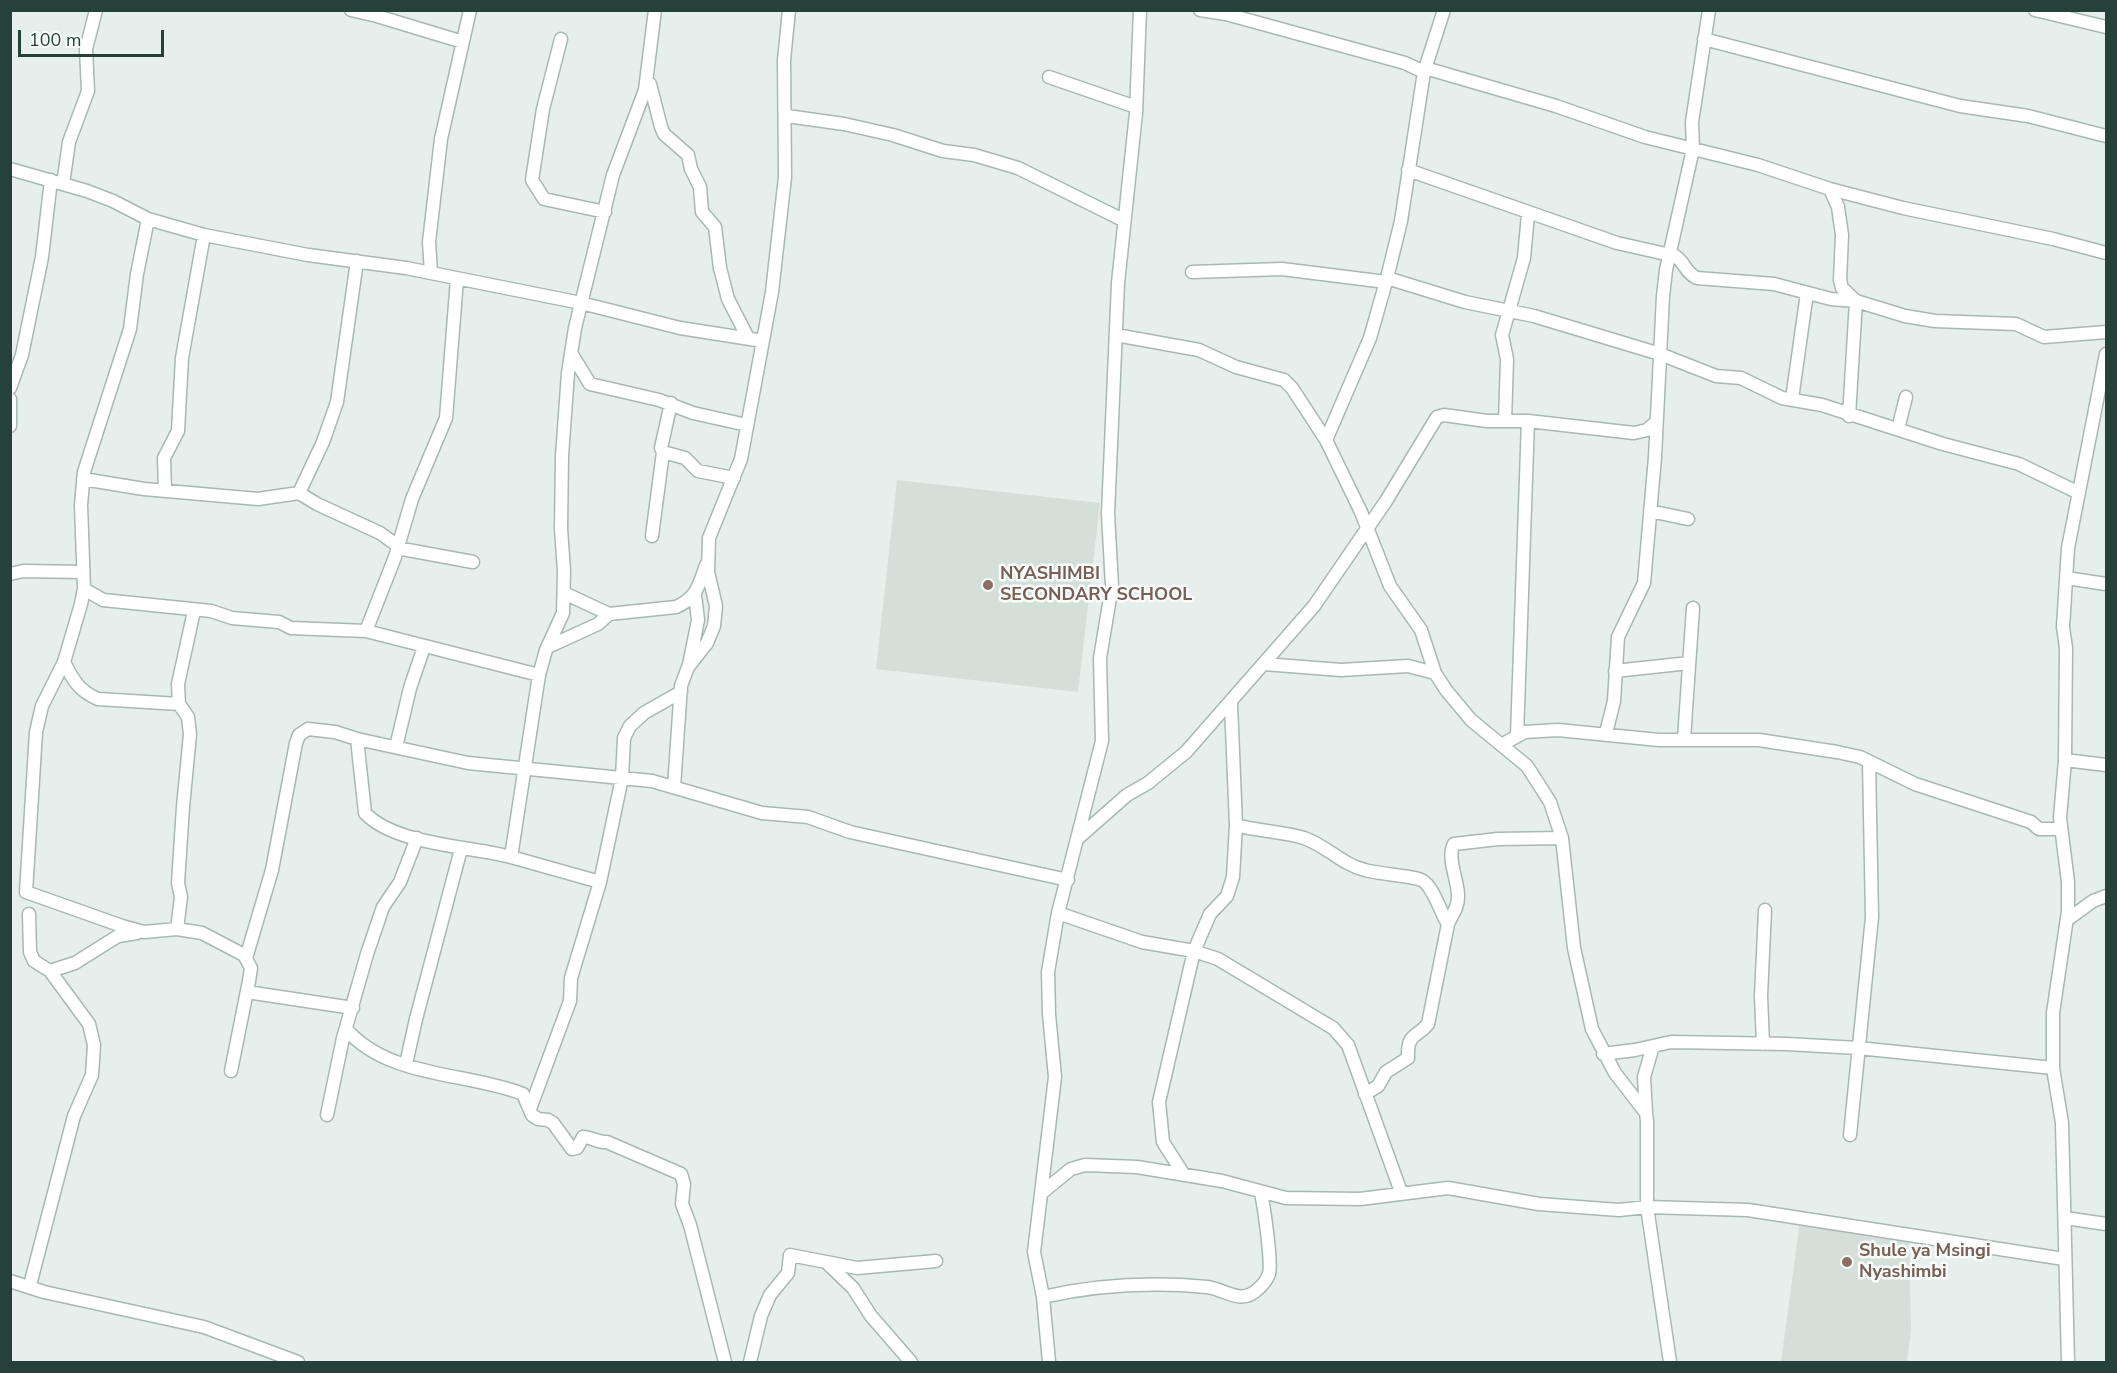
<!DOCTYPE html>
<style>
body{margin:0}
#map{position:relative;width:2117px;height:1373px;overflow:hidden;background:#e6efeb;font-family:"Nunito Sans",sans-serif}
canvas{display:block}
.frame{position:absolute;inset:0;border:12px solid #24423a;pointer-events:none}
.scale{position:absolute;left:18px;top:30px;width:146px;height:27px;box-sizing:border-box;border:3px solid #24423a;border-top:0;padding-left:8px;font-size:18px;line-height:21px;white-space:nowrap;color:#24423a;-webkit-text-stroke:4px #f7fbf9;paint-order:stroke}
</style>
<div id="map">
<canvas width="2117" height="1373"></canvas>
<div class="frame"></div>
<div class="scale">100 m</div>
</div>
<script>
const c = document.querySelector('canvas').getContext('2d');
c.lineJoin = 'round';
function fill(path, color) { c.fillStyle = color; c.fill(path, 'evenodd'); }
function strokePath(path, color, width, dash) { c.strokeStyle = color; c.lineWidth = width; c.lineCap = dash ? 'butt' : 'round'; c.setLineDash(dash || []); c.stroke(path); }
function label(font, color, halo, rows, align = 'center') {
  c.font = font + ' "Nunito Sans",sans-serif'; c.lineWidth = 5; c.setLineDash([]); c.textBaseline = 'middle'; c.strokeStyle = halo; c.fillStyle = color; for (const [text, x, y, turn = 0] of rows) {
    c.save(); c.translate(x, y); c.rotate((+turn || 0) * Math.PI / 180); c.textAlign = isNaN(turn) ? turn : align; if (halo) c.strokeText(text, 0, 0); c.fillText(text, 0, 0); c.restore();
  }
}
fill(new Path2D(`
 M897,480L1100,503L1078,692L876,669Z
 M1800,1221L1909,1237L1911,1330L1907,1362H1781Z`), '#d4dfda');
const minor = new Path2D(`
 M351,10L377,16
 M378,10L377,16L463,42
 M1200,10L1226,14L1405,63L1424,72
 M2035,10L2106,27
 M561,39L543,109L532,180L544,199L605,212
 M1704,39L1960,106L2028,116L2106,136
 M1425,68L1556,106L1645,137L1758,165L1830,189L1903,208L2053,239L2106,253
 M1049,77L1136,107
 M650,84L661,127L664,134L688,155L691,169L700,187L702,212L715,227L720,268L728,299L748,338
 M787,116L844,124L893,135L943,151L974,155L1018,168L1123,220
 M10,169L87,191L113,201L148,219L204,235L308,255L406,268L581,303L680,328L763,341
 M1408,170L1617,243L1675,256C1685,262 1685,273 1697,278L1774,284L1831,299L1856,301L1905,316L1935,321L2016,324L2044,337L2106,332
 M63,184L69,142L88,91L86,49L96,10
 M1830,189L1838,207L1842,235L1840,280L1842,288L1856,301L1849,416
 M148,219L137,274L130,329L84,472L81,505L84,589L81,604L64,662L42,706L36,732L26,892L122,926L144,932L177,929L202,933L244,955L251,968L249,981L231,1071
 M431,272L429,242L441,139L470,10
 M1192,272L1282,269L1386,282
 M1387,278L1465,302L1534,316L1660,354L1716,376L1741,378L1782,398L1822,405L1943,444L2019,464L2079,493
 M1116,335L1199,350L1236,367L1284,380L1292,388L1326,440L1361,512L1390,586L1421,630L1435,673L1446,690L1471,720L1527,766L1550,802L1562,838L1574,948L1592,1029L1615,1073L1646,1113L1647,1121V1207L1670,1362
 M571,353L590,384L659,400L693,413L747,425
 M10,388L22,355L42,257L51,180
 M10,399V426
 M1792,399L1807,293
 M671,403L661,448L663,452L685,458L698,471L734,478
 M1505,421L1507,359L1502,335L1524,258L1528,214
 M1898,429L1906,397
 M1326,440L1370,338L1387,278L1401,221L1424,72L1444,10
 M83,479L144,489L258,499L299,493L317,504L380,533L398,546
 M165,491L164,458L178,431L182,358L204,235
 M299,493L323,442L337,402L357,261
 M1650,511L1688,519
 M652,536L663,452
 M397,548L473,562
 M10,574L23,571L83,572
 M2066,578L2106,584
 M84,589L103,600L211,611L232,618L279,622L291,628L366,631L539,675L546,650L563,613L564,571L561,529L562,456L568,373L575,328L613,175L645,90L655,10
 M564,593L609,614
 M366,631L395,557L412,499L446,418L457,279
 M550,646L598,624L609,614L676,607C697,598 699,585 706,565
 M64,662C73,680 79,691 98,699L179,704L188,717L190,734L183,807L178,883L181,897L177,929
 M1264,664L1341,670L1408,666L1435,673
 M689,665L698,620L695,595
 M1615,671L1689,663
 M539,675L511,857L600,882
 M179,704L178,684L194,611
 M1606,733L1614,701L1618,637L1644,583L1655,457L1663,296L1666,270L1693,149L1692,122L1709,10
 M1517,736L1528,421
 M357,739L365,813C395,845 470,846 511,857
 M1684,739L1693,608
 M1503,744L1525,732L1558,730L1659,740H1759L1837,752L1860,757L1915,784L2031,822L2039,829H2060
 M396,747L410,688L424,647
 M2065,760L2106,765
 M674,787L681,686L688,667L707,643L714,626L716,606L708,572L709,538L741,459L772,292L785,177L784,60L789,10
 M1236,825C1257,831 1285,832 1304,838C1327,846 1341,864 1365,870C1377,874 1417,876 1423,881C1434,888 1440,912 1448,924
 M1077,839L1127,795L1148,783L1186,752L1314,606L1386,501L1437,417L1444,415L1487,421H1528L1634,433L1647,430L1656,422
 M1058,913L1142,942L1194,951L1218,959L1333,1028L1348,1045L1401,1192
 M29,914L30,952L34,961L50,971L89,1024L94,1045L92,1075L74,1116L30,1285
 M2067,920L2093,901L2106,896
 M246,958L272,870L296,743L299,735L308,729L335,732L357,739L468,763L652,781L762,813L808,817L850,832L1068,880
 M50,971L75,963L118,936L137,933
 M247,992L353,1008
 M346,1029C388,1078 466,1072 523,1094L532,1115L538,1119L548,1120L553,1123L572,1149L577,1148L583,1137C592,1137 598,1143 607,1142L681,1174L684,1184L682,1204L690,1225L725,1362
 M1763,1044L1761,996L1765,910
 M1603,1054L1635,1050L1671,1042L1787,1044L1858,1048L2053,1068
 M406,1064L416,1019L461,849
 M1365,1094L1378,1086L1386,1072L1408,1058C1407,1032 1417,1038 1428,1024L1448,924C1452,914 1458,909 1458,897C1459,882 1446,858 1454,844L1498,839L1562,838
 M530,1109L570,1001L571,978L600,882L622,778L624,738L630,726L644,713L681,692
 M1646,1112L1644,1077L1653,1046
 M327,1115L343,1038L367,954L383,907L400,882L417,838
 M1850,1135L1872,917L1869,762
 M1184,1175L1163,1142L1159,1102L1194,951L1210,914L1227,896L1233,877L1236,825L1231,704
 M1044,1191L1071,1169L1085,1165L1137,1167L1222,1181L1286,1198L1360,1199L1448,1188L1539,1204L1619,1210L1647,1207L1748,1210L2064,1259
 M2065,1218L2106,1224
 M827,1263L853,1288L871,1316L911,1362
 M10,1281L44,1292L204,1327L298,1362
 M1043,1297C1096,1285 1153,1282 1207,1287C1225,1289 1241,1306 1258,1289C1262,1286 1267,1279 1269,1274C1272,1262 1264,1207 1261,1193
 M750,1362L761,1316L770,1295L788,1273L790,1255L857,1268L936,1261
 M1049,1362L1043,1297L1034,1252L1055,1077L1049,1014L1048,972L1058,913L1102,741L1100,658L1112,586L1108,514L1118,283L1136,113L1140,10
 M2068,1362L2062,1123L2053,1068V1013L2068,911V882L2060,818L2065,760L2066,648L2063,627L2068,548L2106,354`);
strokePath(minor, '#a8b8b2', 15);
strokePath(minor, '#fff', 12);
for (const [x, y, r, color] of [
 [988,585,6,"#8d6e63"],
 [1847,1262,6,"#8d6e63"]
]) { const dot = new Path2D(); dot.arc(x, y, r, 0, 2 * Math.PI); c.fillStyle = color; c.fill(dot); strokePath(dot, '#f7fbf9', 2); }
label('bold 18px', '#785e54', '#f7fbf9', [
 ["NYASHIMBI",1000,575],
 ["SECONDARY SCHOOL",1000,596],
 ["Shule ya Msingi",1859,1252],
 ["Nyashimbi",1859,1273]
], 'left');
</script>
